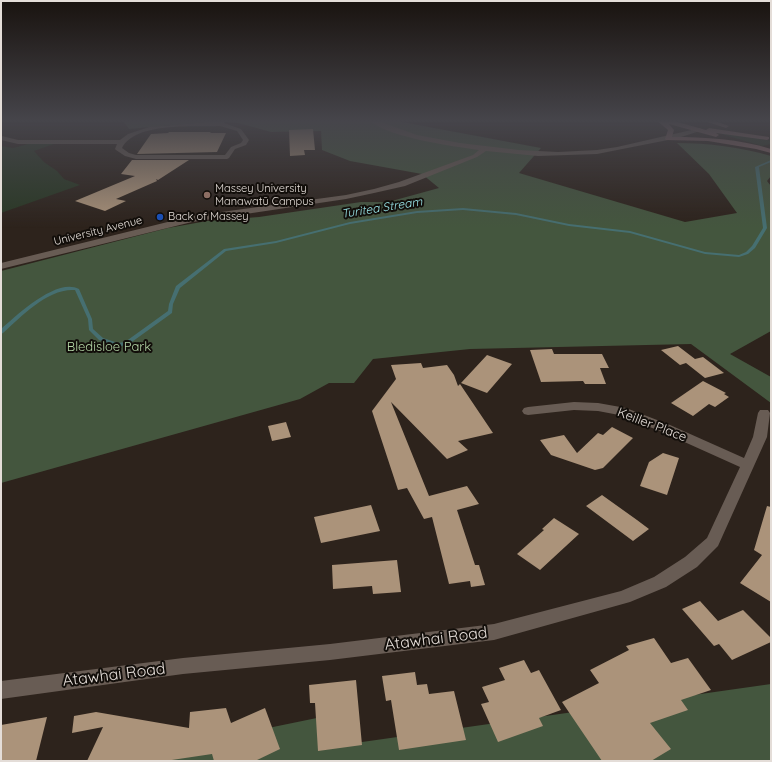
<!DOCTYPE html>
<meta charset="utf-8">
<style>
body{margin:0}
#map{position:relative;width:772px;height:762px;overflow:hidden;background:#2d231c;font-family:Quicksand,sans-serif}
canvas{display:block}
.frame{position:absolute;inset:0;border:2px solid #e4ddd8;pointer-events:none}
</style>
<div id="map">
<canvas width="772" height="762"></canvas>
<div class="frame"></div>
</div>
<script>
const c = document.querySelector('canvas').getContext('2d');
c.lineJoin = 'round';
function fill(path, color) { c.fillStyle = color; c.fill(path, 'evenodd'); }
function strokePath(path, color, width, dash) { c.strokeStyle = color; c.lineWidth = width; c.lineCap = dash ? 'butt' : 'round'; c.setLineDash(dash || []); c.stroke(path); }
function label(font, color, halo, rows, align = 'center') {
  c.font = font + ' Quicksand,sans-serif'; c.lineWidth = 4; c.setLineDash([]); c.textBaseline = 'middle'; c.strokeStyle = halo; c.fillStyle = color; for (const [text, x, y, turn = 0] of rows) {
    c.save(); c.translate(x, y); c.rotate((+turn || 0) * Math.PI / 180); c.textAlign = isNaN(turn) ? turn : align; if (halo) c.strokeText(text, 0, 0); c.fillText(text, 0, 0); c.restore();
  }
}
fill(new Path2D(`
 M711,131L748,136L771,141V144L762,146Z
 M28,144H54L34,151L44,162L57,171L64,179L80,185L1,213V146L13,148Z`), '#293824');
fill(new Path2D(`
 M123,121H397L541,148L519,173L685,222L737,213L709,174L677,143C709,143 740,147 771,156V176L767,181L771,186V331L730,354L771,377V403L691,344L470,349L373,359L354,383H329L300,399L1,483V271L168,228L207,221L259,217L361,202H388L439,188L422,174L350,161L322,150L321,131L271,132L238,123L219,121L129,129Z
 M771,684V761H108L341,713L348,744Z`), '#44563e');
fill(new Path2D(`
 M771,160V162L759,167L767,228L755,248L748,254L739,257L705,254L630,233L569,226L516,215L463,210L417,213L350,224L276,243L226,251L180,288L173,304L172,313L129,344L118,347L99,340L89,330L88,319L75,290C48,288 22,316 3,333L1,334V329C17,315 57,277 79,289L92,319L93,329L103,338L118,343L125,342L168,311L169,304L176,286L224,249L276,241L350,222L417,211L463,208L516,213L569,224L630,231L705,252L739,255L746,252L752,246L763,228L755,167Z`), '#466f71');
fill(new Path2D(`
 M313,129L315,150H304L305,155L290,156L289,130Z
 M169,132H211L210,133H226L217,152L137,154L151,134L168,133Z
 M132,160H189L158,180L156,179L157,181L116,199L126,201L105,211L75,201L135,176L121,174Z
 M678,346L695,359L703,357L724,373L705,378L686,363L680,365L661,350Z
 M552,349L554,354H602L609,368H600L606,384H585L583,381L541,382L530,350Z
 M487,355L512,364L487,393L461,383Z
 M421,363L423,368L447,365L454,375L458,386L460,384L493,433L458,441L468,450L447,459L391,402L429,496L467,486L479,504L457,510L475,565H479L485,585L471,587L470,581L449,584L432,517L424,519L407,488L398,490L372,411L396,379L391,365Z
 M703,381L726,393L724,394L729,397L715,407L709,404L693,416L671,403Z
 M286,422L291,437L272,441L268,426Z
 M612,427L633,438L603,468L595,470L551,455L540,440L564,435L577,453L598,433L603,435Z
 M663,453L679,458L667,495L640,486L649,462Z
 M602,495L637,520L649,529L633,541L586,506Z
 M371,505L380,531L321,543L314,517Z
 M767,506L771,507V602L740,583L762,555L754,550Z
 M554,518L579,534L540,570L517,554L544,530L542,529Z
 M397,560L401,592L373,594L372,586L333,589L332,565Z
 M700,601L718,621L743,610L771,638V642L732,660L719,644L714,646L682,609Z
 M654,638L671,663L688,658L711,690L681,700L688,710L650,723L671,749L651,761H602L562,702L599,683L590,670L629,650L626,646Z
 M524,660L531,673L539,670L561,710L539,718L543,726L498,742L481,704L489,702L482,687L505,680L499,668Z
 M415,672L417,685L427,684L429,694L454,691L466,740L399,750L391,700L386,701L382,676Z
 M356,680L362,745L318,751L315,703H310L309,685Z
 M226,708L231,723L265,708L280,749L255,761H214L212,754L165,761H87L103,727L72,733L74,716L96,712L189,728L190,712Z
 M47,717L36,761H1V725Z`), '#ab937a');
fill(new Path2D(`
 M219,121H226L224,123L241,129L249,140L246,145L235,149L229,158L227,159H136L125,156L116,150L115,149L117,144H18L1,140L2,136L18,140H120L128,134L149,127ZM220,126L237,131L243,140L241,143L231,147L225,155H136L129,153L122,148C135,122 193,127 220,126Z
 M370,121H378L417,135L460,143L519,150L558,152L597,150L617,147L700,128L703,130L678,138L597,154L538,156L486,151L477,157L405,186L374,193L346,199L192,222L1,269V263L192,216L346,195L374,189L399,182L473,155L479,150C451,146 391,138 370,121Z
 M574,402L598,403L626,408L670,425L744,458L753,437L758,413L760,410H768L770,413L767,437L718,546L697,567L666,587L630,602L494,640L330,660L183,674L1,699V681L183,658L330,644L494,624L621,591L654,577L685,557L707,538L740,467L660,431L619,415L598,411L574,410L528,415L524,414L522,411L524,408L528,407Z`), '#685c54');
fill(new Path2D(`
 M657,121H674L706,130L709,128L769,137V139L767,140L716,133L719,135L716,137L669,124L674,130L672,137C706,137 739,139 771,149V153L756,149L708,141L666,140L665,139L668,130Z
 M704,121H715L729,126L726,128Z`), '#8e6869');
const sky = c.createLinearGradient(0, 0, 0, 228);
sky.addColorStop(0, '#19130f');
sky.addColorStop(0.53, '#46454b');
sky.addColorStop(1, '#46454b00');
c.fillStyle = sky;
c.fillRect(0, 0, 772, 228);
for (const [x, y, r, color] of [
 [207,195,4,"#8d6e63"],
 [160,217,4,"#1a4fb4"]
]) { const dot = new Path2D(); dot.arc(x, y, r, 0, 2 * Math.PI); c.fillStyle = color; c.fill(dot); strokePath(dot, '#120e0a', 1.5); }
label('11px', '#e4ddd8', '#120e0a', [
 ["Massey University",215,189],
 ["Manawatū Campus",215,202],
 ["Back of Massey",168,217]
], 'left');
label('11px', '#e4ddd8', '#120e0a', [
 ["University Avenue",98,231,-14]
]);
label('italic 12px', '#9ae6ea', '#120e0a', [
 ["Turitea Stream",382,208,-9]
]);
label('13px', '#b5d8a8', '#120e0a', [
 ["Bledisloe Park",109,347]
]);
label('13px', '#e4ddd8', '#120e0a', [
 ["Keiller Place",652,425,21]
]);
label('16px', '#e4ddd8', '#120e0a', [
 ["Atawhai Road",436,639,-7],
 ["Atawhai Road",114,675,-7]
]);
</script>
